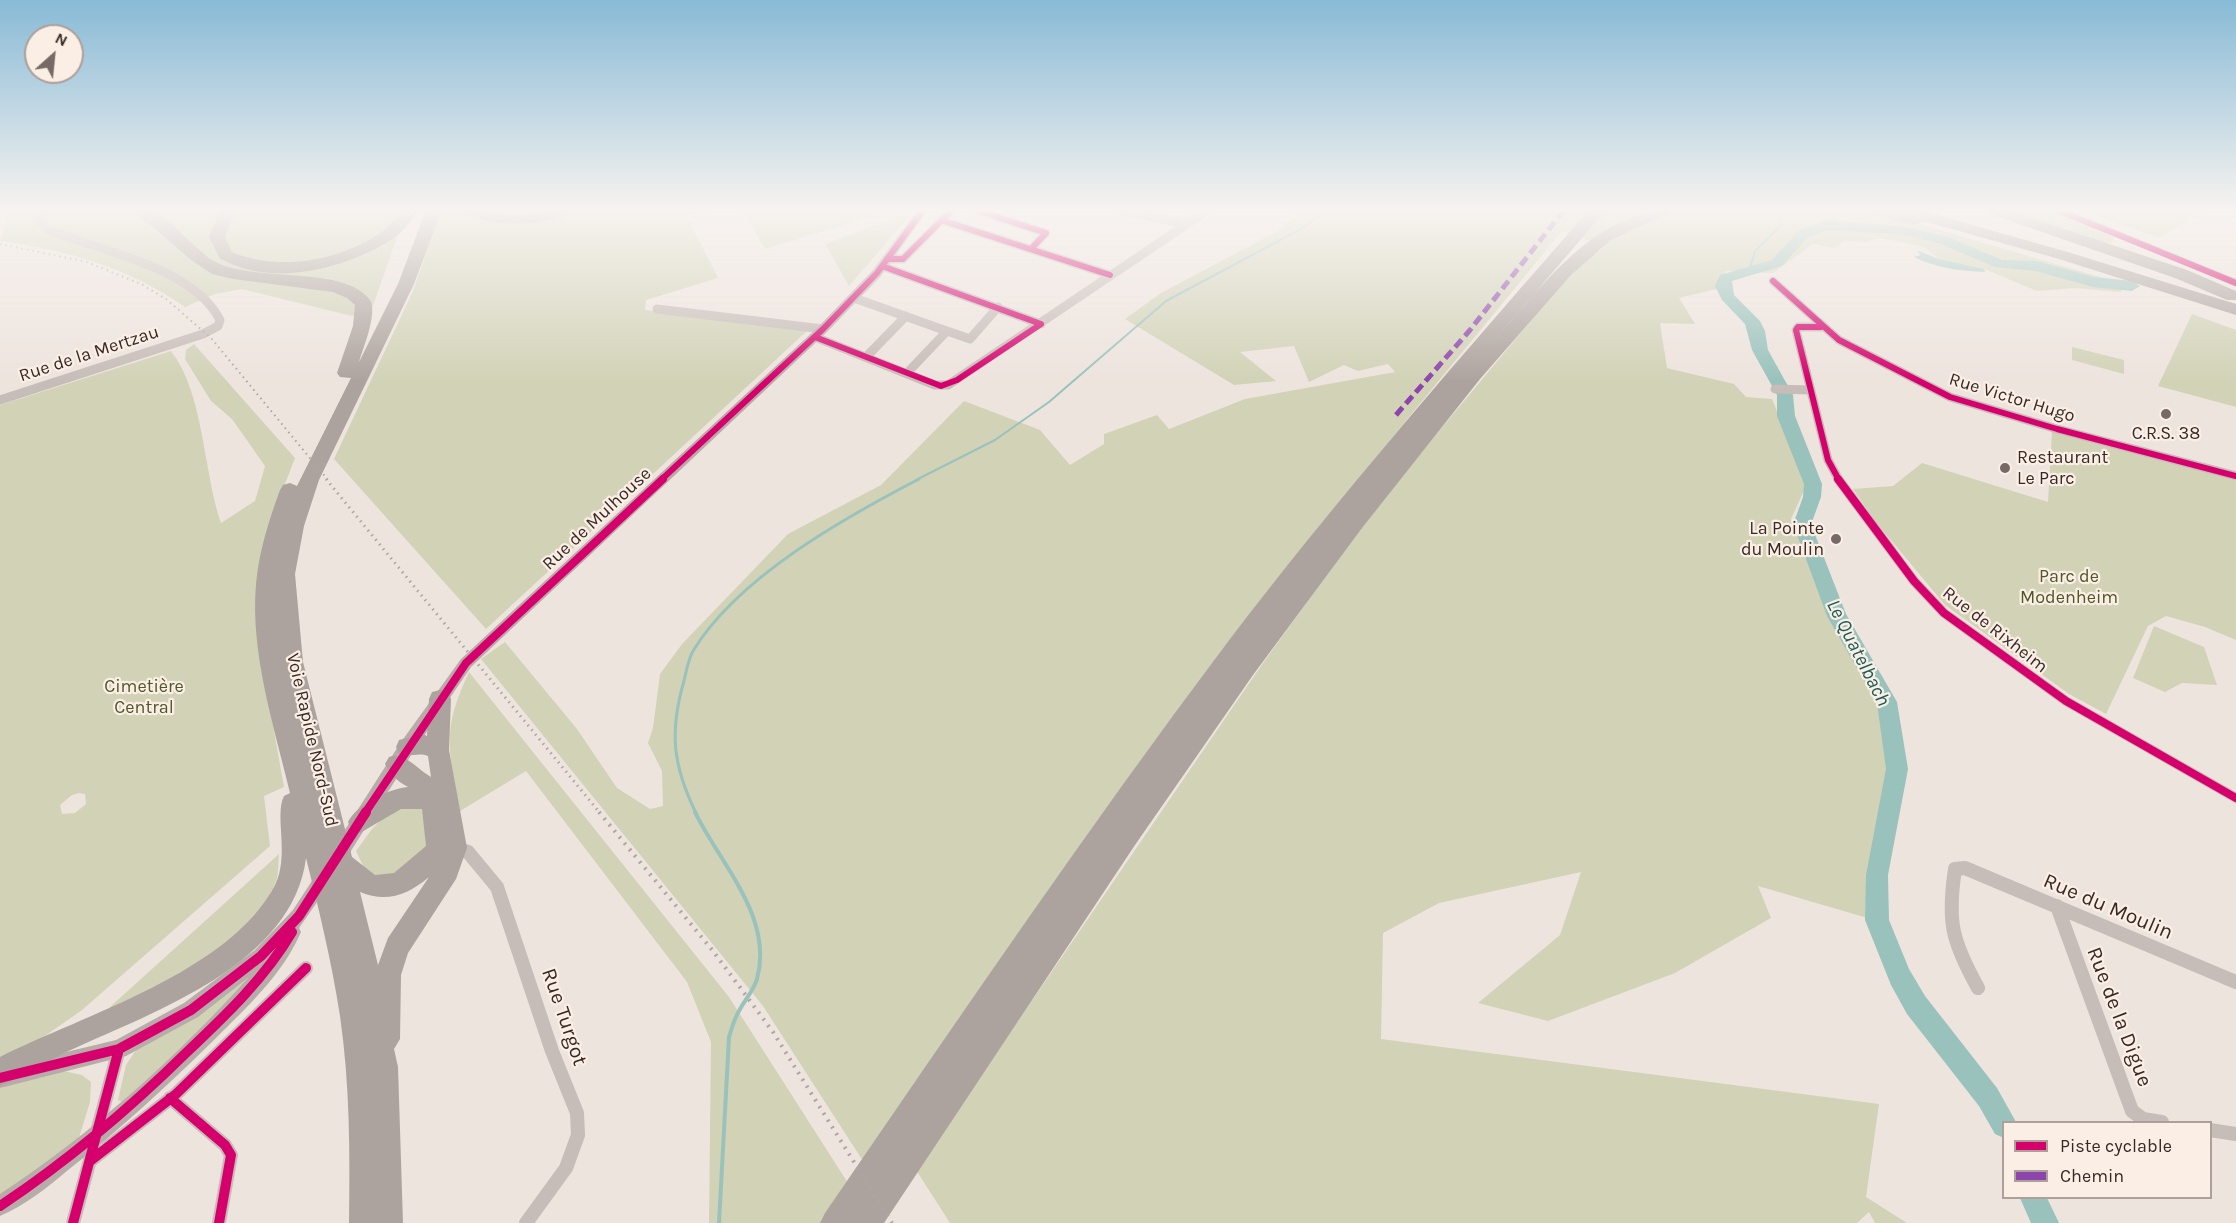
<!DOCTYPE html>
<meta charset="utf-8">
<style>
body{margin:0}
#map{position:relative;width:2236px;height:1223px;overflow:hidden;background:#eee4de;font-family:Karla,sans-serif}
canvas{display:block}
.legend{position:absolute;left:2002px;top:1121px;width:210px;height:78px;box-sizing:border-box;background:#fbeee5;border:2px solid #ad9f99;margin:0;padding:8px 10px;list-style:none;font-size:18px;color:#372926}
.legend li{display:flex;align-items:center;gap:12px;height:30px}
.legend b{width:30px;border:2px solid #ad9f99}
.north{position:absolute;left:24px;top:24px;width:60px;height:60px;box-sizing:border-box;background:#fbeee5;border:2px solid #ad9f99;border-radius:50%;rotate:27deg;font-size:16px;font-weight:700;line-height:24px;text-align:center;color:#372926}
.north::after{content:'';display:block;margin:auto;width:21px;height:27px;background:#776a66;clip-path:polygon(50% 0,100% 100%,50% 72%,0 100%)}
</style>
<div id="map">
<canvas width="2236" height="1223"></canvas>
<ul class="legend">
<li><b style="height:8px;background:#d6006c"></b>Piste cyclable</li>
<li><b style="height:8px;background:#8e44ad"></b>Chemin</li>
</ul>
<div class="north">N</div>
</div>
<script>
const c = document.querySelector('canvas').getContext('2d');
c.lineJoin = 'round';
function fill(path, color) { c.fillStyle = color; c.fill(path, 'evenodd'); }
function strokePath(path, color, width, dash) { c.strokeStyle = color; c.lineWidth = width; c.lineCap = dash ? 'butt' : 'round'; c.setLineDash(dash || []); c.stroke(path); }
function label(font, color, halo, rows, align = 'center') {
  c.font = font + ' Karla,sans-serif'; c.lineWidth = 4.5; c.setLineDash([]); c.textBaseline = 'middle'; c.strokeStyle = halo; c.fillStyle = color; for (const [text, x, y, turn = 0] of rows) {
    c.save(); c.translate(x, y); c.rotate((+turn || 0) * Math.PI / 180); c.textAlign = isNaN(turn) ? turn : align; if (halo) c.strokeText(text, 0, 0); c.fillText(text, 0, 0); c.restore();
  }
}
fill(new Path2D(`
 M9,210H407L372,308L352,316L242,289L215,294L185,307C129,268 67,250 0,241Z
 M441,210H709L687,217L718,278L646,300L645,310L809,329L486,629L334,459L413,291Z
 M742,210H893L765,249Z
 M1301,210H1854L1926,226L2121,283V292L2075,288L2037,291L1984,269L1939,259L1924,247L1879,238L1865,242L1844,241L1834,248L1813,244L1773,273L1726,271L1721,288L1679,298L1695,324L1660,323L1667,368L1734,384L1746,397L1772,399L1807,484L1791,519L1815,567L1834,620L1882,701L1891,769L1870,870L1871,919L1758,886L1771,918L1675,973L1548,1021L1478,1003L1560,935L1581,872L1439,903L1383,933L1381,1039L1879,1104L1866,1197L1907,1223H1875L1869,1212L1857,1223H950L916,1170L1263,663L1375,508L1559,287L1585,260L1605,247L1562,231L1316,530L863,1161L763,1006L481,659L505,642L577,729L617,788L650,809L663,806L662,771L648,743L653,728L660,674L682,644L788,534L881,485L964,401L1040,430L1070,465L1104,444V434L1157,415L1169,429L1245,399L1395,372L1388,364L1358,371L1344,365L1309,382L1294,346L1240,352L1276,381L1234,385L1125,319L1161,293L1278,231Z
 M2003,210H2050L2114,237L2112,243L2101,242Z
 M2080,210H2203L2159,238Z
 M914,211L849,286L825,244Z
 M2192,314L2236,330V407L2158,386Z
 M194,344L295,458L283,489L264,675L284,787L264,796L270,846L82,1010L45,1036L0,1059V405L171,351C204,393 203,471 221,523L255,501L265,466L232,419L211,401L185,359L186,350ZM79,793L85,794L86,804L75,813L62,814L60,805L72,795Z
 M2072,347L2124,360V374L2072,360Z
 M2052,431L2236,479V640L2205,627L2166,616L2148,626L2106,714L2069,694L1945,605L1875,521L1853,489L1893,486L1922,463L2048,502Z
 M2154,626L2204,647L2217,685L2182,683L2165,692L2133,678Z
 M469,672L729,997L848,1183L821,1223H709L711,1042L687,982L526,771L460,811C449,748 441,732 469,672Z
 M394,807H423L430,848L393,880L367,874L356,851L372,829Z
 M279,854C278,862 279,874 276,881C246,955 175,979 110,1013V1007Z
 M260,967L219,1015L122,1102L118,1100L126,1065L136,1050Z
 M63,1071L82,1075L91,1082L90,1102L78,1141L0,1195V1088L28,1077Z`), '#d2d2b7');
fill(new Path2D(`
 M1916,250L1939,259L1984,269L1985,272C1961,271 1935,268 1914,257L1921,255Z`), '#99c2bc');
strokePath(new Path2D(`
 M1749,271L1755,251L1781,225L1779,217
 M916,480L995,440L1049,402L1166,301L1299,230L1327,210`), '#99c2bc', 2);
strokePath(new Path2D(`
 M696,813C673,766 669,732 684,681C686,672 688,660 693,651C738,577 844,518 919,479`), '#99c2bc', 3);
strokePath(new Path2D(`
 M695,812C720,864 774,917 757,979C754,990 744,1001 739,1011C734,1019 732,1028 729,1037L719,1223`), '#99c2bc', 4);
fill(new Path2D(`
 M1825,221L1900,226L1948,237L2002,260L2037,261L2094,277L2132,281L2140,286L2132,291L2093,287L2036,271L1995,267L1938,243L1900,234L1827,230L1808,237L1782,266L1732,281L1734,295L1760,321L1765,331L1768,350L1793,395L1795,416L1822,484L1821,497L1812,522L1814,532L1846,614L1897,702L1908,769L1888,875L1889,920L1909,969L1925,996L1997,1088L2016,1122H2004V1138L1995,1134L1979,1106L1907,1014L1891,985L1865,920L1866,875L1886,769L1877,703L1827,616L1796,532L1794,522L1803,497L1804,484L1777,416V395L1752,350L1745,324L1722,300L1715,286L1720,275L1772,260L1798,231Z
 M2020,1198H2047L2059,1223H2031Z`), '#99c2bc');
strokePath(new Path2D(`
 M976,210L1046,233L1031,249
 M1118,210L1187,224
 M941,220L1110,275
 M887,259H903L952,210
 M882,266L1041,324
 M1773,281L1839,340L1950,397L2057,429L2236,476
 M854,298L947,331
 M657,309L823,329
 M1821,327H1798L1796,330L1828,460L1839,480
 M815,337L935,385H948L1208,210
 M866,357L906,316
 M907,373L947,331L970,339L998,307
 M1775,389L1809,390
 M0,400L203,334L218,326L220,320C193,266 98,251 47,229L39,220L40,210`), '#c6bcb8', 9);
strokePath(new Path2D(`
 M1838,479L1914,581L1944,613L2066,701L2236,798`), '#c6bcb8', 10);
strokePath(new Path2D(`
 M455,848L468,852L497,887L552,1051L577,1113L578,1135L566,1168L526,1223
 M2057,906L2132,1111L2143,1119L2162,1122
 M1978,988C1952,941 1947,922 1955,869L1965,868L2236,982
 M170,1098L225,1145L231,1155L219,1223
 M2210,1130L2236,1134
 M97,1132L119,1049
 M90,1161L175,1095L306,968
 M73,1223L91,1156`), '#c6bcb8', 14);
fill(new Path2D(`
 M917,210H928L881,276L827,332L471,667L413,752L344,862L338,864L332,862L329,856L332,850L401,742L461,659L819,326L873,270Z
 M2052,210H2068L2236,279V287Z
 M325,868L331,870L334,876L331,882L299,928L301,932C283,974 247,1007 215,1039C168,1085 120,1130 68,1170C48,1187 24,1206 0,1216V1194C90,1135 177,1057 249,977L198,1017L126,1056L0,1088V1068L116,1040L184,1003L255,950L293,910L319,870Z`), '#b7aca8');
fill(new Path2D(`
 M128,210C134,210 141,210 147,210C167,213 194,249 212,260C251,284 344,264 370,300C378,313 363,348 359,362L398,284L426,210H442L414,284L319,480L304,526L295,574L303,662L352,857L375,875L394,873L426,846L422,809H401L360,833L352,830L348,822C357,804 388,789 408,787C397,781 391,775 385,764L389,757C404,751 417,769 431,777L428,756C418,752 409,758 399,754L396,747L399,740L423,734L427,736L429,699L432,692L440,690L448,692L451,699L449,750L467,848L456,879L408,953L401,975L400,1039L394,1049L398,1067L403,1223H349C350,1154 350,1085 340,1016C332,963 319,910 306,858C293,963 156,1011 73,1049C48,1060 25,1075 0,1086V1057C83,1015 230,972 275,885C290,855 274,816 284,796L290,793C274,726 250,653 256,584C259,551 269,520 280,490L283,485L290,483L297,486L351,378L340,377L337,373L353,326L355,305L347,298L333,292L233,279L212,274L191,260L153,227ZM429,877L388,938L378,965L360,892C386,903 408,895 429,877Z
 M220,210H236L225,237L232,252C279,272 341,261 383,231C390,226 396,217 402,210H419C412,219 403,232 394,238C355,264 292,282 246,269C237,267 228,262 220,259L209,237Z
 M462,210L517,214L572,210C555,227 479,229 462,210Z
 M1589,210H1606L1493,342C1540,289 1594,210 1674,210L1611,240L1571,275L1480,379L1362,528L1253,675L1135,845L884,1223H820L825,1213C957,1021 1087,829 1227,643C1341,493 1465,352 1589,210Z
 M1864,210H1920L2071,253L2236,304V315L2059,259L1923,221L1916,225L1867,213Z
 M1984,210H2008L2187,270L2236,291V300H2227L2175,278L1987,213Z`), '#ada39e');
strokePath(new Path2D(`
 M0,244L87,262L141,284L166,299L211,338L328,480`), '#aea6a2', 2, [1.5, 4]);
strokePath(new Path2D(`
 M326,479L600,813`), '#aea6a2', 3, [1.5, 4.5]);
strokePath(new Path2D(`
 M599,812L713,951L773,1032L892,1223`), '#aea6a2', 4, [2, 6]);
strokePath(new Path2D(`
 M1396,415L1470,330L1564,210`), '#8e44ad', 5, [10, 5]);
strokePath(new Path2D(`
 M976,210L1046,233L1031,249
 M2057,210L2236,283
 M941,220L1110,275
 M887,259H903L952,210
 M1773,281L1839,340L1950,397L2057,429L2236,476
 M1821,327H1798L1796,330L1828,460L1839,480
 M815,337L941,386L957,380L1041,324L882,266
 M661,480L823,329L877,273L923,210`), '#d6006c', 6);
strokePath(new Path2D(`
 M1838,479L1914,581L1944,613L2066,701L2236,798
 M365,813L466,663L663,479`), '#d6006c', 8);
strokePath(new Path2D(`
 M0,1078L119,1049L191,1010L261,956L299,916L366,812
 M170,1098L225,1145L231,1155L219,1223
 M90,1161L175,1095L306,968
 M0,1206C68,1161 129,1109 187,1052C226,1015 265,978 292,932
 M73,1223L119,1049`), '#d6006c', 10);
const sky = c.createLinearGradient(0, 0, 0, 382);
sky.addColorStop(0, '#88bad6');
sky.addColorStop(0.55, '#f7f3f0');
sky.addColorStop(1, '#f7f3f000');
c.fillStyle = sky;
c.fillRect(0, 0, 2236, 382);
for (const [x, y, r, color] of [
 [2166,414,6,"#776a66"],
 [2005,468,6,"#776a66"],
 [1836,539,6,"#776a66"]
]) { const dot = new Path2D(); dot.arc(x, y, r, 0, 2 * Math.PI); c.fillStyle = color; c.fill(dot); strokePath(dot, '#fbeee5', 2); }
label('18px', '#372926', '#fbeee5', [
 ["Rue de la Mertzau",89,354,-18],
 ["Rue Victor Hugo",2012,398,17],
 ["Rue de Mulhouse",597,519,-43],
 ["Rue de Rixheim",1995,630,38],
 ["Voie Rapide Nord-Sud",312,740,77]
]);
label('18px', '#372926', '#fbeee5', [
 ["C.R.S. 38",2166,434],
 ["Restaurant",2017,458,"left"],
 ["Le Parc",2017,479,"left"],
 ["La Pointe",1824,529,"right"],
 ["du Moulin",1824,550,"right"]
]);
label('18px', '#4e5827', '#fbeee5', [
 ["Parc de",2069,577],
 ["Modenheim",2069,598],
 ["Cimetière",144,687],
 ["Central",144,708]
]);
label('italic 20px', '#175d57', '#fbeee5', [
 ["Le Quatelbach",1858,653,63]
]);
label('21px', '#372926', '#fbeee5', [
 ["Rue du Moulin",2108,907,23],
 ["Rue Turgot",564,1017,71],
 ["Rue de la Digue",2119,1017,69]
]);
</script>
